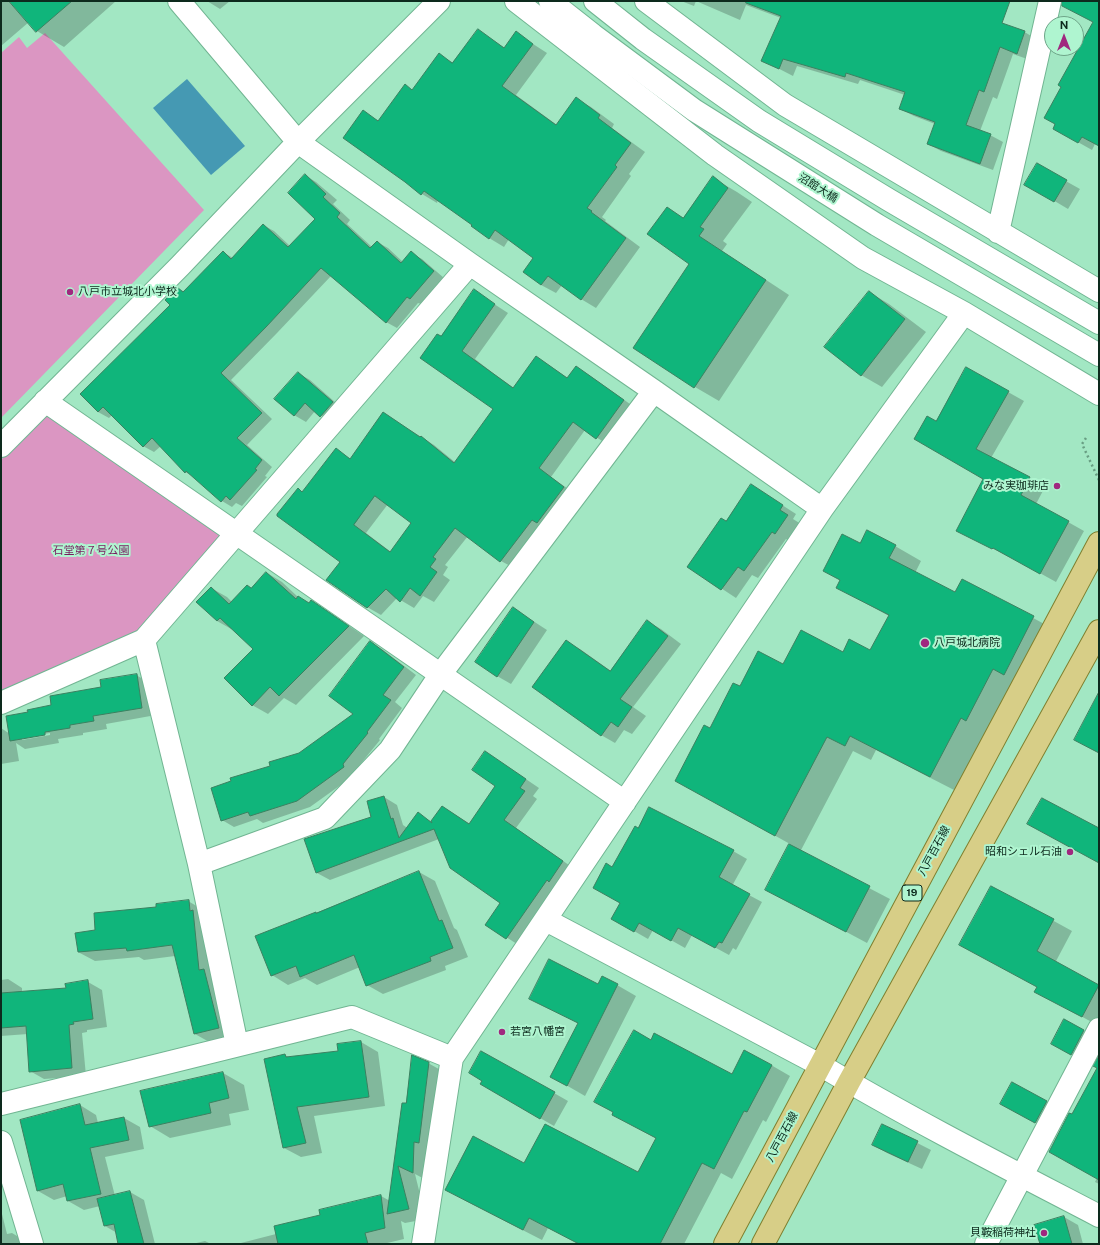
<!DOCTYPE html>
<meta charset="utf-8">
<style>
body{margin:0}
#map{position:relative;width:1100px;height:1245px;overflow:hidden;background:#a2e7c3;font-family:"Public Sans",sans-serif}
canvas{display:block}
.frame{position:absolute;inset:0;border:2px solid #0d2a1d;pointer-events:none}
.north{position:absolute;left:1044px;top:16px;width:40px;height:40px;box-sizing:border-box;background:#aff5d0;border:1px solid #6ea488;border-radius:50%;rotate:0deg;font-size:11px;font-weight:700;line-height:16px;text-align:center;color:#0d2a1d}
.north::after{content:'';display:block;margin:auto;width:14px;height:18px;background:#a0287f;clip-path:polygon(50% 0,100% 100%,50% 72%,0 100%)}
</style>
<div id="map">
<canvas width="1100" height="1245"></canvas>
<div class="frame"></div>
<div class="north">N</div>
</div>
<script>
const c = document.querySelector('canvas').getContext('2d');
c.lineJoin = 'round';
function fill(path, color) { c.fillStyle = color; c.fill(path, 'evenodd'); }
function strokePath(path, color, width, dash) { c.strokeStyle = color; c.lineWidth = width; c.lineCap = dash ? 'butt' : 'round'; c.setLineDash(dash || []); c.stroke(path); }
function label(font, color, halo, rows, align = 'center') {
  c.font = font + ' "Public Sans","Noto Sans JP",sans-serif'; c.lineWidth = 4; c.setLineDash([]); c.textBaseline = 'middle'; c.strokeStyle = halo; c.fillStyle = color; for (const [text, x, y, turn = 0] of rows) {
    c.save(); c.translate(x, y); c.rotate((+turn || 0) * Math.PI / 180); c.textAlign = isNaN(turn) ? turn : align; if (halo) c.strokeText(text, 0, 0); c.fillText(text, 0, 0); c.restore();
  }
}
fill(new Path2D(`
 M45,33L204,210L1,418V53L19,37L27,48Z
 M46,413L226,534L138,633L1,694V460Z`), '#db96c2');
fill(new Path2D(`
 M187,79L245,146L211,175L153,108Z`), '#4599b3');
fill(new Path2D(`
 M1,1H116L64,47L37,31L29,22L1,46Z
 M207,1H230L220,9Z
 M681,1H940L1023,31L1036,39L1030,60L1013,54L997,99L993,97L980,131L990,135L1003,142L993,170L941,151L928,144L935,124L914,116L900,109L905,95L860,80L858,84L797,66L793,76L762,60L781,18L746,5L740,20L696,1L694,6Z
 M1084,1H1099V146L1095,144L1092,150L1067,136L1094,22Z
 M478,30L505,48L516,33L547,53L516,95L557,125L576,99L591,107L614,124L612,128L645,152L629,174L631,176L602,217L606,220L605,221L640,247L596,308L581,299L562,285L556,293L541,285L535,257L509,239L504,247L489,238L472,226L473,225L438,200L437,203L422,194L406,181L363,112L379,121L405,86L413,90L439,55L454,63Z
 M1037,165L1080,189L1068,209L1026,184Z
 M306,176L316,182L337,200L333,204L350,220L347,224L372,247L377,242L388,248L403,262L411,253L422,259L444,278L421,304L418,303L397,328L386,322L331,276L277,333L231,380L272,419L247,445L272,467L265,476L267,477L242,506L236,503L232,507L222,501L194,477L185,472L161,446L154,452L143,446L112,415L109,418L98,412L172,305L177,288L185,292L223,252L233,258L263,225L274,231L290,246L316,219Z
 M713,178L737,192L752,202L723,241L727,244L722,251L789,295L719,401L695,387L690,264L667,208L684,218Z
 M474,291L508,313L475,359L493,373L514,388L537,357L568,378L576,367L589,375L637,409L610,446L585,430L551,477L577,495L514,568L501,561L468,536L445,565L448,567L443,575L450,580L434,602L423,596L414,608L397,598L381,615L367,607L298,489L303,492L336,449L351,459L383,413L434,445L456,463L494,409L441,337ZM388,504L413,523L391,552L366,533Z
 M869,292L889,304L926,332L882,387L861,375Z
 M298,373L310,380L344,410L333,423L315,411L306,422L294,415Z
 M1008,392L1024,401L991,458L1045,487L1036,504L1084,531L1056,582L1009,556V557L974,539L984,479L936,422Z
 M751,485L796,514L793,519L801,524L789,541L786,539L758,578L752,575L736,598L689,567L726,522Z
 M860,544L895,546L921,561L915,573L956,594L963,580L1059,632L956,791L876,750L871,760L853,751L800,852L890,899L867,943L766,889L790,844L702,795L710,729L740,687L783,666L843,653L871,651L889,616L838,588Z
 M267,573L282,582L298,597L310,604L312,602L327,611L364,636L296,705L284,698L268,714L252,705L255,649L233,630L217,621L211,588L227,597L232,602L252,589Z
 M513,608L547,630L511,684L497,676Z
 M647,621L661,629L681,644L633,707L646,716L632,734L624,730L615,743L601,735L566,641L580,649L611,671Z
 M370,642L382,649L416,675L395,702L402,708L379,739L380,740L354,772L356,774L310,807L263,823L257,819L234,827L222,820L271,766L300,754L355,714Z
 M136,675L150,683L156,715L106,724L107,729L83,733V735L58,739L59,743L25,749L16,743L19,761L1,764V728L10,734L29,713L53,706ZM50,733V735L22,740V738Z
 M486,752L539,788L533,796L537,799L516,828L576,870L520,946L486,924L501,903L439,839L330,880L317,873L372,818L384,797L397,805L403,825L406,827L407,829L418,814L432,822L443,807L470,824L496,785Z
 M639,829L733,851L747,859L732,886L762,902L736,950L733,948L729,955L692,935L685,948L653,930L648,939L613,919L621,903L612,868Z
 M419,872L435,881L454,928L457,930L468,957L445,966L446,970L383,994L367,985L360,967L317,985L305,978L288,985L272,975L317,914Z
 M992,887L1072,931L1055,963L1099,986V1026L1055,1002Z
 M188,901L205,911L235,1038L211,1043L195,1034L175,956L144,960L139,957L95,961L78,952L96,931L157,908Z
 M8,979L22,988V993L67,989L88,982L102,990L107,1027L87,1030V1032L82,1033L86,1076L44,1079L30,1071L28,1034L1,1036V980Z
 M617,985L636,996L585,1096L552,1077L579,1024L530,998L599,986Z
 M1065,1021L1090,1035L1078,1058L1052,1043Z
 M651,1041L733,1075L771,1065L790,1076L766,1122L763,1120L732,1179L721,1173L684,1244H579L548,1228L542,1240L464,1200L525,1165L639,1174L657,1139L631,1125Z
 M361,1042L378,1052L385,1106L314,1116L322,1153L301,1157L284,1148L285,1055L290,1058L339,1052Z
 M482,1052L568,1101L554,1126L481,1084L483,1081Z
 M1099,1058V1184L1095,1182L1097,1178L1072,1116L1098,1068Z
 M428,1063L446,1073L430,1182L415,1174L426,1219L405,1223L401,1221L404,1239L383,1244H237L276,1234L322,1216L381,1196L390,1201L407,1105Z
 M223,1073L244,1085L249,1110L229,1114L231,1125L170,1138L150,1126Z
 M1012,1083L1060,1110L1050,1130L1015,1112Z
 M80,1105L96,1115L98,1123L124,1118L140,1127L144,1149L105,1157L115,1196L130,1192L144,1200L155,1244H120L117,1233L105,1226L100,1206L84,1210L68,1201L67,1196L54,1200L38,1191Z
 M882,1125L931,1150L922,1169L887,1153L873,1145Z
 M1,1210L7,1234L12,1233L27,1242L28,1244H1Z
 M1064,1217L1078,1225L1083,1244H1041Z
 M205,1241L211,1244H192Z`), '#0003');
const building = new Path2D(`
 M9,1H72L36,32Z
 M746,1H1010L1002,23L1025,31L1017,54L1000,47L984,92L979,90L966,125L991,134L980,164L927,144L935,122L899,109L905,92L846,73L845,77L783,59L779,69L761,61L781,16L746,3Z
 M1062,1H1099V146L1082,137L1078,143L1053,129L1055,124L1044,118L1061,87L1058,85L1093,22L1062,6Z
 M478,29L504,48L516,31L533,44L502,86L556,125L576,97L600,115L598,118L631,143L615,165L617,167L587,208L592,211L591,212L626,238L581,300L548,276L541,285L523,272L533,258L495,230L489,239L471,226L472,225L424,191L421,195L405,182L343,138L363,110L378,121L405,84L412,90L439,53L452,63Z
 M1037,163L1067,180L1054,202L1024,185Z
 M305,174L326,194L323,197L340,213L337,217L370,248L377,241L401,263L411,251L434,271L410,299L407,297L386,323L321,268L266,327L221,373L262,413L237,438L262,460L255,469L257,470L230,500L226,496L221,502L186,471L185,473L152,438L143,447L103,407L98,412L80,394L170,305L165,300L177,287L183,292L223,251L231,259L263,224L288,247L315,219L288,193Z
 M713,176L728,188L700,227L704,229L699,236L766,280L694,388L633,348L689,264L647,234L667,207L683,218Z
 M474,289L495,304L462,351L480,364L513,388L536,356L567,378L576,366L624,400L596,439L573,422L539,468L564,487L537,523L532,520L500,562L455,528L433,557L436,559L430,567L437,572L420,596L410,588L400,602L386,589L367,608L326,580L340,562L277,516V514L298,488L302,492L336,448L350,459L383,412L420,437L421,436L454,463L493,409L420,358L437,334L441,336ZM375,496L411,523L390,552L354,525Z
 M869,291L905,319L861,376L824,347Z
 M966,367L1009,391L976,449L1030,477L1021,495L1069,521L1040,574L993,548L992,549L956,531L983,479L914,439L927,416L936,421Z
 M298,372L333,402L320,417L305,403L294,416L274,399Z
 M751,484L783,505L780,510L788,515L775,534L772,532L744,571L738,567L721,590L687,567L721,518L726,521Z
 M867,530L896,545L889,558L955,592L962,579L1034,616L1004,675L993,669L966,721L961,718L930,777L850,736L845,746L827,737L775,836L675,781L704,725L710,728L733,683L740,686L758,651L783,664L801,630L843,652L849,639L870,650L889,615L836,588L840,580L823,571L842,534L860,543Z
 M266,572L296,599L298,596L309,603L311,600L349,626L279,696L270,687L252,706L224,678L253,649L220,618L217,621L196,602L211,587L229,604L247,585L251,588Z
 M513,607L534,622L497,677L475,662Z
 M647,620L668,636L620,699L632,707L618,727L611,722L601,736L532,687L566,640L610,671Z
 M370,641L404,667L383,695L391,700L367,732L368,733L343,764L344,767L297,801L250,816L248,812L221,821L211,788L231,781L230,778L270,766L269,762L299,753L353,714L329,696Z
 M137,674L142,708L93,716L94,721L70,725V728L45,732V735L10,741L6,716L28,712L27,710L51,705L50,696L101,687L100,680Z
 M1099,692V753L1074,740Z
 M485,751L526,779L520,788L525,791L504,820L563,861L549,882L547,880L506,939L485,925L500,903L450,868L434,829L316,873L304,839L371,817L367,801L384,796L391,819L393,818L399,838L418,812L432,823L431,821L442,806L469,824L495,786L472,770Z
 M1042,798L1099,828V863L1027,824Z
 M649,807L734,850L719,877L750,894L722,943L719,942L715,948L678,928L671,941L639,923L634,932L611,919L620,903L593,888L606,863L612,867L635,826L638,828Z
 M789,844L870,886L846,932L765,890Z
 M419,871L439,921L442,920L453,948L430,957L431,961L366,986L354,955L300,977L296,966L271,976L255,936L316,912V913Z
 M991,886L1054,919L1037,951L1099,985L1082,1017L1034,992L1037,987L959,945Z
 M189,900L190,911L193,910L199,970L204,969L219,1028L194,1034L172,945L127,951L126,948L78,952L75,933L95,930L94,913L156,907V904Z
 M549,959L598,984L602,976L618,984L567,1086L550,1077L578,1023L529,999Z
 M88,980L93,1019L73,1022L74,1024L69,1025L72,1068L29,1072L26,1026L1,1028V993L66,988L65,984Z
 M1064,1019L1084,1030L1071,1055L1051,1044Z
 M634,1030L651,1040L654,1033L732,1074L744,1050L772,1065L747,1112L744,1111L714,1169L702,1163L660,1244H579L529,1218L523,1230L445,1190L473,1136L524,1163L545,1124L638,1172L656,1138L612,1115L613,1112L594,1102Z
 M361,1041L369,1097L297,1107L306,1143L283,1148L264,1059L285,1054L286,1057L338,1051L337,1044Z
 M481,1051L555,1092L540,1119L480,1084L482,1081L469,1073Z
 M412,1055L429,1062L419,1143L414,1142L413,1173L398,1166L409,1209L387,1214L402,1103H406Z
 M1099,1056V1180L1049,1152L1069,1113L1072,1114L1097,1068L1093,1066Z
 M223,1072L229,1098L209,1103L211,1113L149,1127L140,1091Z
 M1012,1082L1047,1101L1035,1123L1000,1104Z
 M80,1104L85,1125L124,1117L129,1140L90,1148L101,1194L67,1201L63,1184L37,1191L20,1120Z
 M882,1124L918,1141L908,1162L872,1145Z
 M130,1191L137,1218L144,1244H118L114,1224L104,1226L97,1199Z
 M381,1195L385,1228L365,1233L368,1244H278L274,1226L320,1215L319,1210Z
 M1064,1216L1072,1244H1040L1034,1225Z`);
fill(building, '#10b57b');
strokePath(building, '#3c8060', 1);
const street = new Path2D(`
 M179,1L298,142L470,264L654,391L822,509
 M516,1L715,155L863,258L964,313L1099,394
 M646,1L785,105L1099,291
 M998,232L1050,1
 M45,401L625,802
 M1,446L180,266L298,142L439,1
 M144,640L199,864L237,1045
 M1,703L144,640L470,264
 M199,864L325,818L390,750L440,675L654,391
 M546,920L820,1065C911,1119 1005,1167 1099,1216
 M1,1104L352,1017L452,1058
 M1,1142L32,1244
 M423,1244L452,1058L822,509L964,313
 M986,1244L1099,1029`);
const secondary = new Path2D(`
 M550,1L593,35L694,110L877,225L1099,355
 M595,1L643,39L759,121L889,200L1099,323`);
const primary = new Path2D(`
 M725,1244L1099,543
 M763,1244L849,1082L1099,631`);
strokePath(street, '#71b592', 24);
strokePath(secondary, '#71b592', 24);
strokePath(primary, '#7f7f2e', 24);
strokePath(new Path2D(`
 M1086,438L1082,444L1099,480`), '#689e83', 2.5, [2, 3]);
strokePath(street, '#fff', 22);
strokePath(secondary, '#fff', 22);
strokePath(primary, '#d7ce87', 22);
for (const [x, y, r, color] of [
 [70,292,4,"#a0287f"],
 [1057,486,4,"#a0287f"],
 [925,643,5,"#a0287f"],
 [1070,852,4,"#a0287f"],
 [502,1032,4,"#a0287f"],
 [1044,1233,4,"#a0287f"]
]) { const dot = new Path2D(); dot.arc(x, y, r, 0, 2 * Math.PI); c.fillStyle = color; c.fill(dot); strokePath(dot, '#aff5d0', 1.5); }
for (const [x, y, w] of [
 [912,893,20]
]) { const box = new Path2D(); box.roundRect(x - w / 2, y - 8, w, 16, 3); c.fillStyle = '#aff5d0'; c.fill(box); strokePath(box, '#0d2a1d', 1); }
label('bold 10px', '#0d2a1d', null, [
 ["19",912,893]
]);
label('11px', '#0d2a1d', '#aff5d0', [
 ["沼館大橋",818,188,32],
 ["八戸百石線",934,851,-62],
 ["八戸百石線",782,1137,-62]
]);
label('11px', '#0d2a1d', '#aff5d0', [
 ["八戸市立城北小学校",78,292],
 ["みな実珈琲店",1049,486,"right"],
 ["八戸城北病院",934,643],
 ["昭和シェル石油",1062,852,"right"],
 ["若宮八幡宮",510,1032],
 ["貝鞍稲荷神社",1036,1233,"right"]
], 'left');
label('11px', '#771d5e', '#aff5d0', [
 ["石堂第７号公園",91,551]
]);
</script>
